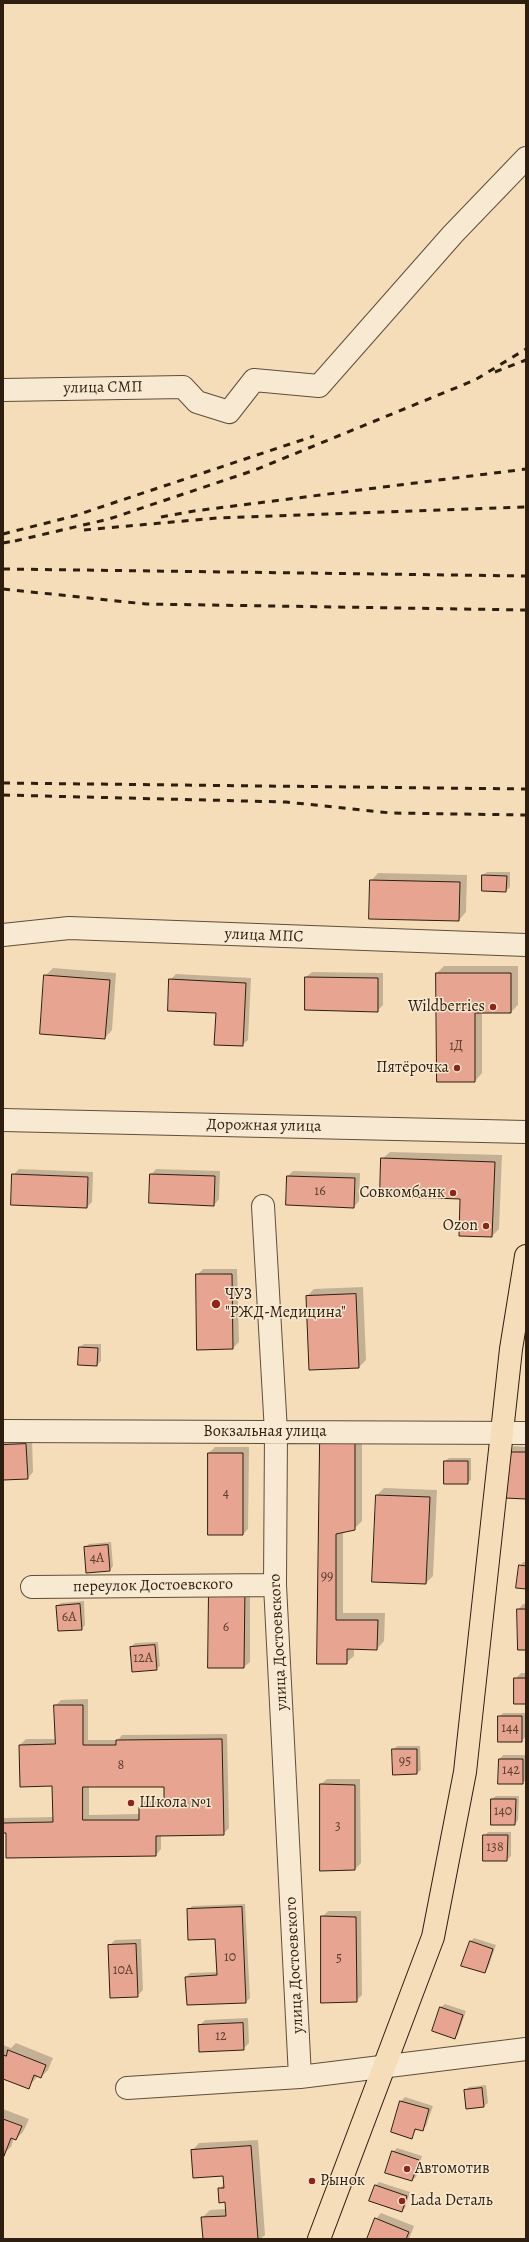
<!DOCTYPE html>
<meta charset="utf-8">
<style>
body{margin:0}
#map{position:relative;width:529px;height:2242px;overflow:hidden;background:#f5ddb9;font-family:Alegreya,serif}
canvas{display:block}
.frame{position:absolute;inset:0;border:4px solid #2d1e0f;pointer-events:none}
</style>
<div id="map">
<canvas width="529" height="2242"></canvas>
<div class="frame"></div>
</div>
<script>
const c = document.querySelector('canvas').getContext('2d');
c.lineJoin = 'round';
function fill(path, color) { c.fillStyle = color; c.fill(path, 'evenodd'); }
function strokePath(path, color, width, dash) { c.strokeStyle = color; c.lineWidth = width; c.lineCap = dash ? 'butt' : 'round'; c.setLineDash(dash || []); c.stroke(path); }
function label(font, color, halo, rows, align = 'center') {
  c.font = font + ' Alegreya,serif'; c.lineWidth = 3; c.setLineDash([]); c.textBaseline = 'middle'; c.strokeStyle = halo; c.fillStyle = color; for (const [text, x, y, turn = 0] of rows) {
    c.save(); c.translate(x, y); c.rotate((+turn || 0) * Math.PI / 180); c.textAlign = isNaN(turn) ? turn : align; if (halo) c.strokeText(text, 0, 0); c.fillText(text, 0, 0); c.restore();
  }
}
fill(new Path2D(`
 M487,872H510V887L506,891L483,890V875Z
 M378,873L467,875L466,912L459,920L371,881Z
 M444,966H518V1005L511,1012H482V1073L475,1081L437,973Z
 M53,968L116,973L112,1030L105,1038L45,976Z
 M312,972L383,973V1005L377,1011L306,977Z
 M176,974L251,978L248,1040L242,1045L217,1012L170,980Z
 M390,1152L502,1155L499,1229L492,1236L461,1198L382,1159Z
 M19,1169L93,1172L92,1202L87,1207L13,1175Z
 M156,1169L220,1171L219,1199L214,1205L151,1175Z
 M293,1171L360,1173L359,1201L354,1207L288,1176Z
 M203,1269H237L239,1342L233,1348L197,1275Z
 M363,1287L366,1360L359,1367L310,1369L307,1296L314,1289Z
 M84,1344H101V1361L97,1365L80,1347Z
 M362,1436V1521L354,1529L343,1532V1613H385L384,1641L377,1649L354,1648V1656L346,1663H318L321,1443Z
 M32,1439L33,1472L28,1478L3,1479V1440Z
 M514,1446L526,1447V1498L508,1452Z
 M215,1447H249L248,1529L243,1534H209V1453Z
 M449,1458H471V1480L467,1483L445,1461Z
 M384,1488L437,1490L433,1576L426,1583L373,1581L377,1495Z
 M111,1542L113,1566L110,1570L85,1547L89,1544Z
 M523,1562H526V1588L520,1566Z
 M250,1582V1662L244,1667H209Z
 M84,1601L85,1625L82,1629L57,1606L61,1603Z
 M523,1604H526V1649L518,1610Z
 M158,1642L160,1666L156,1669L131,1647L135,1643Z
 M521,1673H526V1703L515,1679Z
 M88,1699V1740H118L122,1735L227,1734L229,1828L223,1834L161,1835V1849L156,1855L3,1832V1818L53,1817V1785L20,1745L26,1739H56L55,1706L61,1700ZM89,1786H164L165,1801H145L140,1807V1814L89,1815Z
 M503,1713H526L525,1737L522,1741L499,1717Z
 M397,1746H420L421,1770L417,1773L394,1774L393,1750Z
 M503,1755H526V1780L522,1783H499L500,1759Z
 M327,1779H360L361,1863L355,1869L321,1784Z
 M496,1796H519L518,1820L515,1824L492,1799Z
 M488,1832H511V1856L507,1860L484,1836Z
 M245,1904L250,1998L246,2002L188,2004L186,1977L190,1973L218,1972L216,1938L188,1910L192,1906Z
 M328,1911H361L362,1995L356,2001L322,1917Z
 M474,1938L496,1945L488,1968L484,1972L470,1942Z
 M141,1939L143,1990L137,1996L110,1945L115,1940Z
 M445,2004L466,2011L458,2034L455,2038L441,2007Z
 M248,2018L249,2043L243,2049L199,2026L205,2020Z
 M16,2043L53,2058L48,2070L41,2077L38,2076L28,2087L3,2077V2045L11,2048Z
 M486,2085L488,2103L484,2106L467,2108L465,2091L469,2087Z
 M405,2097L433,2106L426,2126L422,2130L417,2128L412,2137L392,2132L401,2101Z
 M3,2109L29,2119L23,2132L16,2139L14,2138L11,2147L3,2154Z
 M258,2140L265,2235L260,2239H204L202,2218L210,2210L227,2209L226,2201L219,2189L225,2183L224,2175L192,2151L199,2143Z
 M397,2148L422,2156L416,2177L412,2180L393,2152Z
 M379,2182L410,2192L405,2208L401,2211L376,2185Z
 M381,2213L414,2226L409,2239H368L376,2219Z`), '#0003');
const building = new Path2D(`
 M482,875L507,876L506,892L482,891Z
 M370,880L460,882L459,921L369,919Z
 M436,973H511V1013H475V1082H437Z
 M44,975L110,980L105,1039L40,1034Z
 M305,977L378,978V1012L305,1010Z
 M169,979L246,983L243,1046L214,1045L216,1013L168,1011Z
 M381,1158L495,1162L492,1237L459,1236L460,1199L380,1196Z
 M12,1174L88,1177L87,1208L11,1205Z
 M150,1174L215,1176L214,1206L149,1203Z
 M287,1176L355,1178L354,1208L286,1205Z
 M196,1274H232L233,1349L197,1350Z
 M356,1294L359,1368L309,1370L306,1296Z
 M79,1347L98,1348L97,1366L78,1365Z
 M320,1443H355V1530L336,1534V1620H378L377,1650L347,1649V1664H317Z
 M26,1444L28,1479L3,1480V1445Z
 M507,1452H526V1499L505,1498Z
 M208,1453H243V1535H208Z
 M444,1461H468V1484H444Z
 M376,1495L430,1497L426,1584L372,1582Z
 M108,1545L110,1571L86,1573L84,1547Z
 M519,1565L526,1566V1589L516,1588Z
 M209,1587H245L244,1668H208Z
 M80,1604L82,1630L58,1631L56,1606Z
 M517,1609H526V1650H518Z
 M155,1645L157,1670L132,1672L130,1647Z
 M514,1678H526V1704H514Z
 M54,1705H83V1745H116V1740L222,1739L224,1835L156,1836V1856L6,1858V1833H3V1823L53,1822L52,1786L20,1787L19,1745L55,1744ZM83,1787H164V1806L139,1807V1820H83Z
 M498,1716H522V1742H498Z
 M392,1749H417V1774L393,1775Z
 M499,1759H523V1784H498Z
 M320,1784L355,1785V1870L320,1871Z
 M491,1799H516L515,1825H491Z
 M483,1835H508L507,1861H483Z
 M242,1907L246,2003L187,2005L185,1977L217,1975L215,1939L188,1940L187,1909Z
 M321,1916L356,1917L357,2002L321,2003Z
 M470,1941L493,1949L485,1973L461,1966Z
 M136,1944L138,1997L110,1998L108,1945Z
 M440,2007L463,2015L455,2039L432,2031Z
 M243,2023L244,2050L199,2052L198,2025Z
 M8,2050L46,2065L41,2078L34,2075L29,2089L3,2079V2055L6,2056Z
 M482,2088L484,2107L466,2109L464,2090Z
 M400,2101L429,2109L423,2131L415,2129L412,2139L391,2132Z
 M3,2119L22,2126L16,2140L11,2138L4,2156Z
 M251,2146L258,2239H203L201,2217L226,2216L225,2202L219,2203L218,2188H224L223,2176L193,2178L191,2150Z
 M392,2151L419,2160L412,2181L385,2173Z
 M375,2185L407,2196L402,2212L369,2201Z
 M375,2218L409,2232L406,2239H367Z`);
fill(building, '#e7a591');
strokePath(building, '#2d1e0f', 1);
const minor = new Path2D(`
 M3,390L183,387L197,402L229,412L254,380L319,386L453,234L526,158
 M3,935L69,928L526,945
 M3,1120L526,1132
 M263,1206L276,1432L275,1585L300,2077
 M3,1431L526,1433
 M32,1587L275,1585
 M127,2088L300,2077L526,2049`);
const major = new Path2D(`
 M319,2239L433,1937L465,1772L511,1349L526,1256`);
strokePath(minor, '#5f4e3a', 24);
strokePath(major, '#2d1e0f', 24);
strokePath(minor, '#f8e9d2', 22);
strokePath(major, '#f5ddb9', 22);
strokePath(new Path2D(`
 M495,372L526,360
 M161,517L194,511L526,469
 M84,530L217,518L526,507
 M3,534L74,516L314,436
 M15,541L109,519L255,470L475,380L526,349
 M3,543L19,540
 M3,569L526,576
 M3,589L146,604L526,610
 M3,783L526,789
 M3,795L286,802L391,813L526,815`), '#2d1e0f', 3, [7, 7]);
for (const [x, y, r, color] of [
 [493,1007,4,"#8f2418"],
 [457,1068,4,"#8f2418"],
 [453,1193,4,"#8f2418"],
 [486,1226,4,"#8f2418"],
 [216,1304,5,"#8f2418"],
 [131,1803,4,"#8f2418"],
 [407,2169,4,"#8f2418"],
 [312,2181,4,"#8f2418"],
 [402,2201,4,"#8f2418"]
]) { const dot = new Path2D(); dot.arc(x, y, r, 0, 2 * Math.PI); c.fillStyle = color; c.fill(dot); strokePath(dot, '#f8e9d2', 1.5); }
label('14px', '#5c4030', null, [
 ["1Д",456,1047],
 ["16",320,1192],
 ["4",226,1494],
 ["4А",97,1559],
 ["99",327,1577],
 ["6А",69,1618],
 ["6",226,1628],
 ["12А",143,1659],
 ["144",510,1729],
 ["95",405,1762],
 ["8",121,1766],
 ["142",511,1771],
 ["140",503,1812],
 ["3",338,1827],
 ["138",495,1848],
 ["10",230,1958],
 ["5",339,1959],
 ["10А",123,1971],
 ["12",221,2037]
]);
label('16px', '#2d1e0f', '#f8e9d2', [
 ["улица СМП",103,388,-1],
 ["улица МПС",264,936,2],
 ["Дорожная улица",264,1126,1],
 ["Вокзальная улица",265,1432],
 ["переулок Достоевского",153,1586,-1],
 ["улица Достоевского",279,1642,-93],
 ["улица Достоевского",295,1965,-93]
]);
label('16px', '#2d1e0f', '#f8e9d2', [
 ["Wildberries",485,1007,"right"],
 ["Пятёрочка",449,1068,"right"],
 ["Совкомбанк",445,1193,"right"],
 ["Ozon",478,1226,"right"],
 ["ЧУЗ",225,1295],
 ["\"РЖД-Медицина\"",225,1313],
 ["Школа №1",139,1803],
 ["Автомотив",415,2169],
 ["Рынок",320,2181],
 ["Lada Dеталь",410,2201]
], 'left');
</script>
